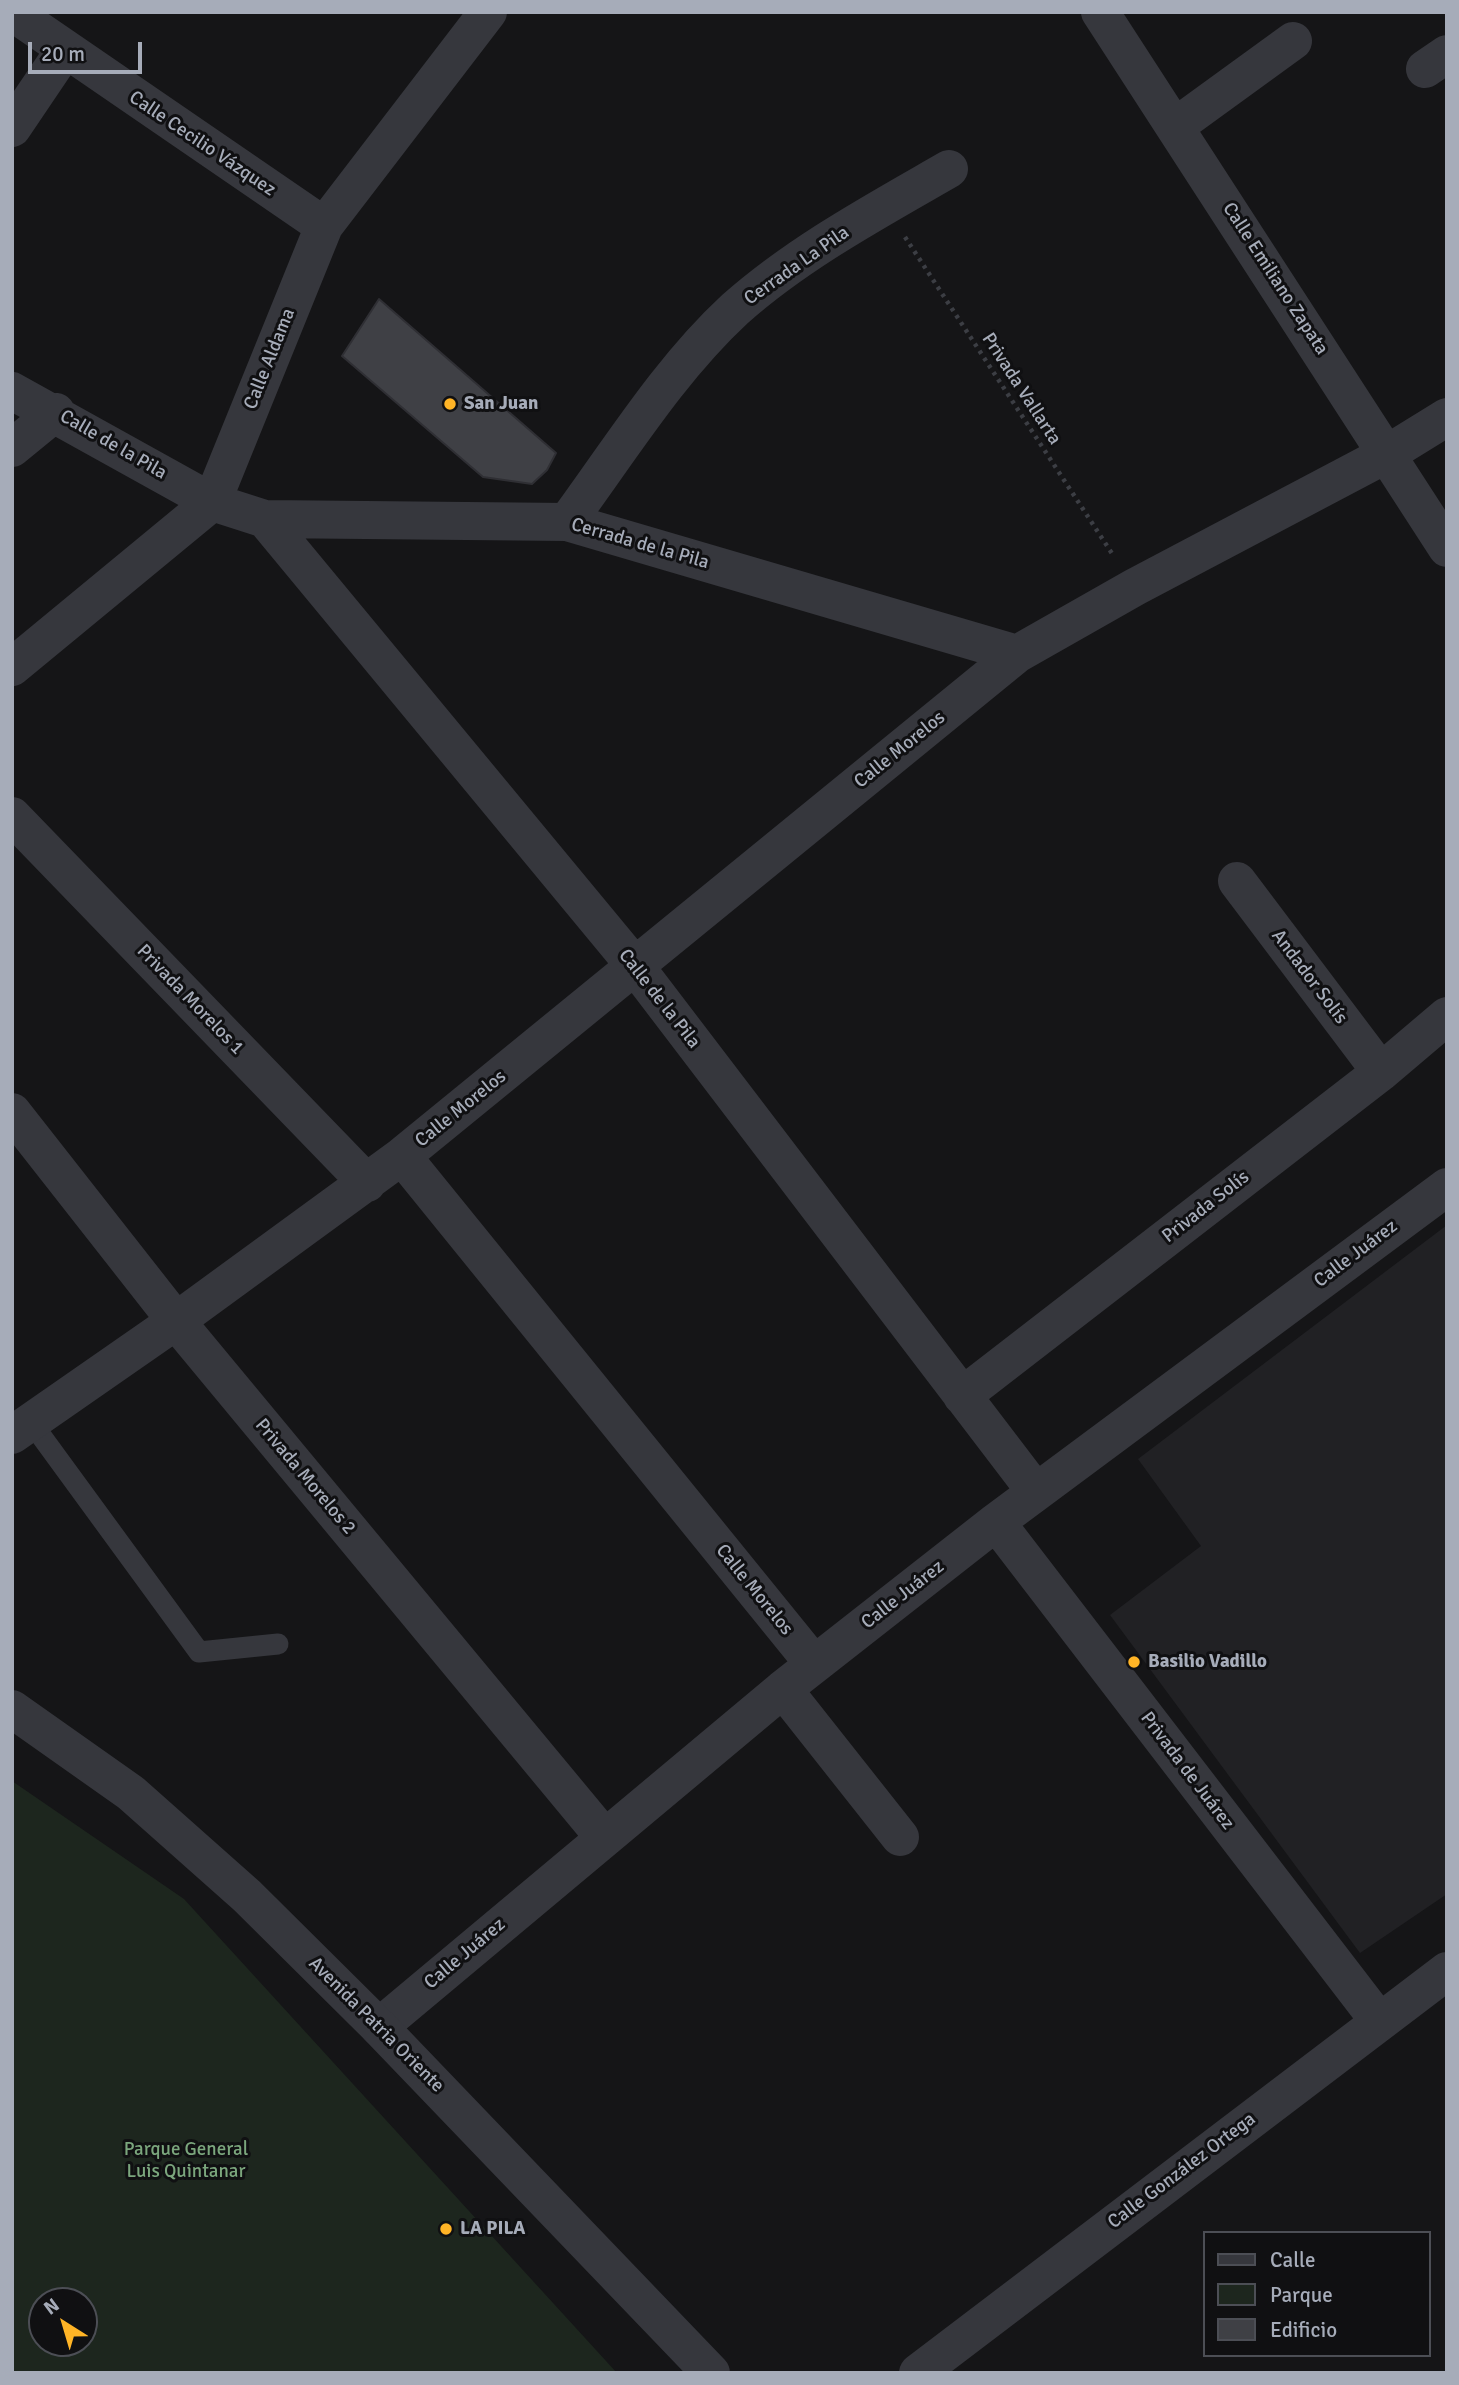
<!DOCTYPE html>
<meta charset="utf-8">
<style>
body{margin:0}
#map{position:relative;width:1459px;height:2385px;overflow:hidden;background:#151517;font-family:Signika,sans-serif}
canvas{display:block}
.frame{position:absolute;inset:0;border:14px solid #a6acb9;pointer-events:none}
.legend{position:absolute;left:1203px;top:2231px;width:228px;height:126px;box-sizing:border-box;background:#101012;border:2px solid #4c4e55;margin:0;padding:9px 12px;list-style:none;font-size:21px;color:#a6acb9}
.legend li{display:flex;align-items:center;gap:14px;height:35px}
.legend b{width:35px;border:2px solid #4c4e55}
.north{position:absolute;left:28px;top:2287px;width:70px;height:70px;box-sizing:border-box;background:#101012;border:2px solid #4c4e55;border-radius:50%;rotate:323deg;font-size:19px;font-weight:700;line-height:28px;text-align:center;color:#a6acb9}
.north::after{content:'';display:block;margin:auto;width:24px;height:32px;background:#ffb426;clip-path:polygon(50% 0,100% 100%,50% 72%,0 100%)}
.scale{position:absolute;left:28px;top:42px;width:114px;height:32px;box-sizing:border-box;border:4px solid #a6acb9;border-top:0;padding-left:9px;font-size:21px;line-height:24px;white-space:nowrap;color:#a6acb9;-webkit-text-stroke:5px #101012;paint-order:stroke}
</style>
<div id="map">
<canvas width="1459" height="2385"></canvas>
<div class="frame"></div>
<ul class="legend">
<li><b style="height:9px;background:#36373d"></b>Calle</li>
<li><b style="height:19px;background:#1d261e"></b>Parque</li>
<li><b style="height:19px;background:#3f4045"></b>Edificio</li>
</ul>
<div class="north">N</div>
<div class="scale">20 m</div>
</div>
<script>
const c = document.querySelector('canvas').getContext('2d');
c.lineJoin = 'round';
function fill(path, color) { c.fillStyle = color; c.fill(path, 'evenodd'); }
function strokePath(path, color, width, dash) { c.strokeStyle = color; c.lineWidth = width; c.lineCap = dash ? 'butt' : 'round'; c.setLineDash(dash || []); c.stroke(path); }
function label(font, color, halo, rows, align = 'center') {
  c.font = font + ' Signika,sans-serif'; c.lineWidth = 6; c.setLineDash([]); c.textBaseline = 'middle'; c.strokeStyle = halo; c.fillStyle = color; for (const [text, x, y, turn = 0] of rows) {
    c.save(); c.translate(x, y); c.rotate((+turn || 0) * Math.PI / 180); c.textAlign = isNaN(turn) ? turn : align; if (halo) c.strokeText(text, 0, 0); c.fillText(text, 0, 0); c.restore();
  }
}
fill(new Path2D(`
 M1447,1225V1894L1360,1953L1110,1615L1201,1546L1138,1459Z`), '#212124');
fill(new Path2D(`
 M12,1781L184,1899L617,2373H12ZM42,2301H84V2343H42Z`), '#1d261e');
const building = new Path2D(`
 M379,299L556,453L547,470L532,484L483,477L342,356Z`);
fill(building, '#3f4045');
strokePath(building, '#2f2f34', 2);
strokePath(new Path2D(`
 M905,237L1113,555`), '#3c3e44', 4.5, [3.5, 5]);
strokePath(new Path2D(`
 M31,1422L199,1652L278,1644`), '#36373d', 21);
strokePath(new Path2D(`
 M12,12L324,226
 M1100,12L1447,548
 M1425,69L1447,54
 M1176,126L1293,41
 M12,128L64,51
 M12,391L212,502L265,519L567,522L1017,654
 M12,448L56,412
 M265,519L635,966L1036,1492
 M567,522C620,450 669,370 735,309C798,253 876,211 949,169
 M12,667L212,502L324,226L488,12
 M12,816L367,1183
 M1237,881L1381,1072
 M12,1112L176,1321L604,1837
 M402,1156L814,1664
 M962,1396L1381,1072L1447,1016
 M12,1435L176,1321L402,1156L1017,654L1135,587L1387,454L1447,417
 M996,1522L1379,2021
 M783,1689L900,1837
 M379,2027L783,1689L996,1522L1447,1187
 M918,2373L1447,1971`), '#36373d', 38);
strokePath(new Path2D(`
 M12,1709L131,1793L247,1896L379,2027L711,2373`), '#36373d', 38);
for (const [x, y, r, color] of [
 [450,404,7,"#ffb426"],
 [1134,1662,7,"#ffb426"],
 [446,2229,7,"#ffb426"]
]) { const dot = new Path2D(); dot.arc(x, y, r, 0, 2 * Math.PI); c.fillStyle = color; c.fill(dot); strokePath(dot, '#101012', 2.5); }
label('19px', '#a6acb9', '#101012', [
 ["Calle Cecilio Vázquez",202,144,34],
 ["Cerrada La Pila",797,266,-35],
 ["Calle Emiliano Zapata",1275,279,57],
 ["Calle Aldama",270,359,-68],
 ["Privada Vallarta",1021,389,57],
 ["Calle de la Pila",113,445,30],
 ["Cerrada de la Pila",640,544,16],
 ["Calle Morelos",900,750,-39],
 ["Andador Solís",1309,977,53],
 ["Calle de la Pila",659,999,52],
 ["Privada Morelos 1",190,1000,46],
 ["Calle Morelos",461,1109,-39],
 ["Privada Solís",1206,1207,-38],
 ["Calle Juárez",1356,1254,-37],
 ["Privada Morelos 2",305,1477,50],
 ["Calle Morelos",754,1590,51],
 ["Calle Juárez",903,1595,-38],
 ["Privada de Juárez",1187,1771,53],
 ["Calle Juárez",465,1954,-40],
 ["Avenida Patria Oriente",376,2025,45],
 ["Calle González Ortega",1182,2171,-37]
]);
label('bold 19px', '#a6acb9', '#101012', [
 ["San Juan",464,404],
 ["Basilio Vadillo",1148,1662],
 ["LA PILA",460,2229]
], 'left');
label('19px', '#7ba67d', '#101012', [
 ["Parque General",186,2150],
 ["Luis Quintanar",186,2172]
]);
</script>
